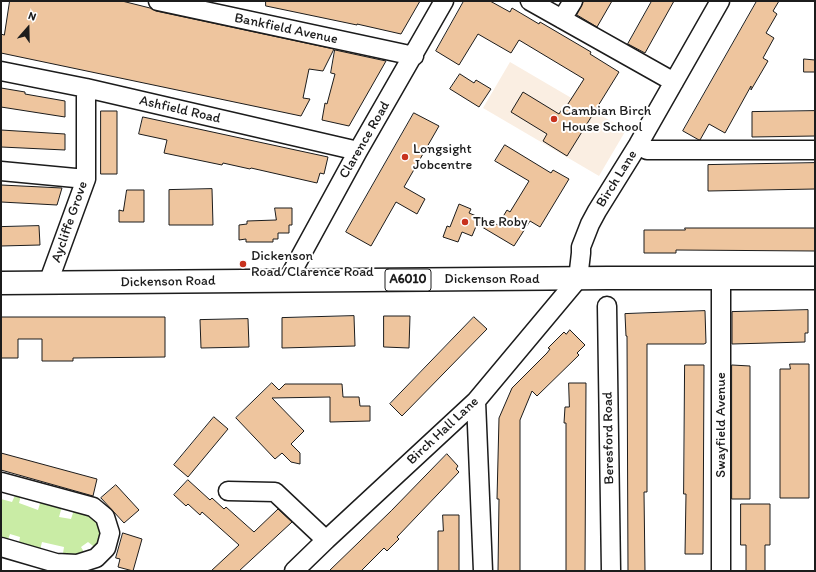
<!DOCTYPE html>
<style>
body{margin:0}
#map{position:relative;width:816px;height:572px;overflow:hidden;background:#fff;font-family:Itim,sans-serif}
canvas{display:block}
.frame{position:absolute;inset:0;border:2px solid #1c1c1c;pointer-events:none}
.north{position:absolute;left:8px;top:8px;width:40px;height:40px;-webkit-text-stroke:3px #fff;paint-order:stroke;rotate:20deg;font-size:11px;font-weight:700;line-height:16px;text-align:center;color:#1c1c1c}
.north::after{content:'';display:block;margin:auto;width:14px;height:18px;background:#1c1c1c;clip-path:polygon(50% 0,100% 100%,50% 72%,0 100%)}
</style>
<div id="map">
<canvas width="816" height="572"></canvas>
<div class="frame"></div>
<div class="north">N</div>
</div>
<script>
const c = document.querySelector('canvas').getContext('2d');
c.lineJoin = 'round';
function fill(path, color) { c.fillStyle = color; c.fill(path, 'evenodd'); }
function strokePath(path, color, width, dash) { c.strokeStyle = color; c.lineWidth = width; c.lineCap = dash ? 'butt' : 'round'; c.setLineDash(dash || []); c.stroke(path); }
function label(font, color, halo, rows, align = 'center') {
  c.font = font + ' Itim,sans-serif'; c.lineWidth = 4; c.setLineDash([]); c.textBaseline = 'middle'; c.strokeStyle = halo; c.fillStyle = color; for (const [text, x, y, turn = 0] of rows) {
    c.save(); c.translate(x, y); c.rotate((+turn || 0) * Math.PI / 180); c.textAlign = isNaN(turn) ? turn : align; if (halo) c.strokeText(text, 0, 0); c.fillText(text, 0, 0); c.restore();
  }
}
fill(new Path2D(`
 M510,62L626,130L599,176L483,108Z`), '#faeee2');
fill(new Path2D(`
 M17,491L22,492L19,503L38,510L42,497L63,503L59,517L71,519L75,507L100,520L103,534L97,549L88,542L81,547L87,557L62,560L64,547L42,542L39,554L18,549L20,537L10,534L6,545L1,543V499L12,502Z`), '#c9eca5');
const building = new Path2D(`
 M10,1H122L150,8L156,11L334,49L323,71L309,69L303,98L310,99L301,116L1,53V34L4,35Z
 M266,1H420L401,34L357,24V25L266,6Z
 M464,1H490L510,12L512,8L539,24L540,22L591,52L590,54L619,72L567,156L543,141L547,134L511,112L523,92L559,114L564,106L566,107L584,79L519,40L511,53L478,34L459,65L436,51Z
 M584,1H612L597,27L577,15Z
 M652,1H674L645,53L628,44Z
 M757,1H779L773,11L777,14L766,33L774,38L763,58L768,61L751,90V86L725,133L709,124L700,140H699L683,131Z
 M335,50L386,61L349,126L322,120L325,103L327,104L335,74L331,73Z
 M804,59L815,60V72H804Z
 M460,74L474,83L476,80L491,89L479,107L450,89Z
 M1,88L25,92V94L65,101V117L1,107Z
 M101,111H117V174H101Z
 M815,111V136L752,137V112Z
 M414,113L439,126L404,187L425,199L417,214L396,202L371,246L346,232Z
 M143,117L328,157L324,174L320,173L317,183L251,168L250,169L223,163L222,165L164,153L167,140L139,134Z
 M1,130L65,134V150L1,147Z
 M505,145L551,173L553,170L569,179L540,227L530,221L514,246L477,224L472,236L462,232L458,242L443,237L447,226L450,227L459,204L471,209L469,213L498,225L507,210L510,212L529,181L495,161Z
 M815,163V189L708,191V165Z
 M1,185L62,188L57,205L1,202Z
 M212,189L213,225H169V190Z
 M127,190H144V222H119V210L123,211Z
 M275,208H292V225H289V233H278V239H273V242H246V239L239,240V225L247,224V221L276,220Z
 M39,226L40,245L1,246V227Z
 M685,228H815V251L676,250V253H644V230H685Z
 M808,310V333H805V342L732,344V312Z
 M705,311L706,343L704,344H647V492H644L645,571H628L627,336H626L625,314Z
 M354,316L355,346L282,348V318Z
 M384,316H410L409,348L384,347Z
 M1,317H165V357L73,358V361H42V339H18V358H1Z
 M474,317L487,329L402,416L390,404Z
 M248,319L249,347L201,348L200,320Z
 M570,330L585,345L577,353L579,355L537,396L532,391L520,420V571H498L499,499H497L499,418L512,388L547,353L550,349L548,348L564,332L566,334Z
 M790,364H809V498H780V369H790Z
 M685,365H704L703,554H685L686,494H684Z
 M732,365L750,366V499H732Z
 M272,383L279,390L285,384H342L343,397H359L360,406H370V421L330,422V397L272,398L304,431L291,444L300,453V464L291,462L282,453L275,459L236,418Z
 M569,383H586L585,571H566V423H564L565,407H569Z
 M214,417L228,429L188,477L174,465Z
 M1,453L97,479L93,496L1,470Z
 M447,454L458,466L456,469L459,472L397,537L399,539L387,551L384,548L361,571H329L391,511Z
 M188,480L210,500L212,498L224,509L226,507L254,532L278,509L292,522L239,571H211L239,545L202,512L200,515L188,504L186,506L174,495Z
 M116,485L139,510L124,523L101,498Z
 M741,504H770V545H765V571H746V545H741Z
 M443,515H459V571H438V531H443Z
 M123,533L142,539L133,571L118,567L120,559L116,558Z`);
fill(building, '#eec59e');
strokePath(building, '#1c1c1c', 1);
const street = new Path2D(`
 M158,1L414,56
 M530,1L674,82
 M562,19L573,1
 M1,71L86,88L358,151
 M638,145L647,150H815
 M1,171L86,179
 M287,281L358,151L444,1
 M48,283L86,179V88
 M607,306L611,571
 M476,401L483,571
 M1,482L93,507L105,517L110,533L106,548L96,558L77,564L56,563L1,547
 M228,491L275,492L326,540
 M294,571L326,540L476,401L578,279L581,253V247L590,224L597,211L638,145L720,1
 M721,571V279`);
const highway = new Path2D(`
 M1,283L607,278H815`);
strokePath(street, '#1c1c1c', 21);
strokePath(highway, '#1c1c1c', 25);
strokePath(street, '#fff', 18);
strokePath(highway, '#fff', 22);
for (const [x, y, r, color] of [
 [554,119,4,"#c8321e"],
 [405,157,4,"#c8321e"],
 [465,222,4,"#c8321e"],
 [243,264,4,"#c8321e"]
]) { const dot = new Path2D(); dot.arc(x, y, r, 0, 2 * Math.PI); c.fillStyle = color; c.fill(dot); strokePath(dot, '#fff', 1.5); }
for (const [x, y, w] of [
 [408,280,46]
]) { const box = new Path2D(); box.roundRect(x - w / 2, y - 11, w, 22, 3); c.fillStyle = '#fff'; c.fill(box); strokePath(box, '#1c1c1c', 1); }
label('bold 13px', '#1c1c1c', null, [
 ["A6010",408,280]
]);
label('14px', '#1c1c1c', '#fff', [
 ["Bankfield Avenue",286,29,12],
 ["Ashfield Road",180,110,13],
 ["Clarence Road",365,140,-60],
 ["Birch Lane",617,179,-58],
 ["Aycliffe Grove",70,222,-71],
 ["Dickenson Road",492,279],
 ["Dickenson Road",168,282,-1],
 ["Swayfield Avenue",721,425,-90],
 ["Birch Hall Lane",443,431,-43],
 ["Beresford Road",609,438,-91]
]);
label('14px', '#1c1c1c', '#fff', [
 ["Cambian Birch",562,111],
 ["House School",562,127],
 ["Longsight",413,149],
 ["Jobcentre",413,165],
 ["The Roby",473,222],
 ["Dickenson",251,256],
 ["Road/Clarence Road",251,272]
], 'left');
</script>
